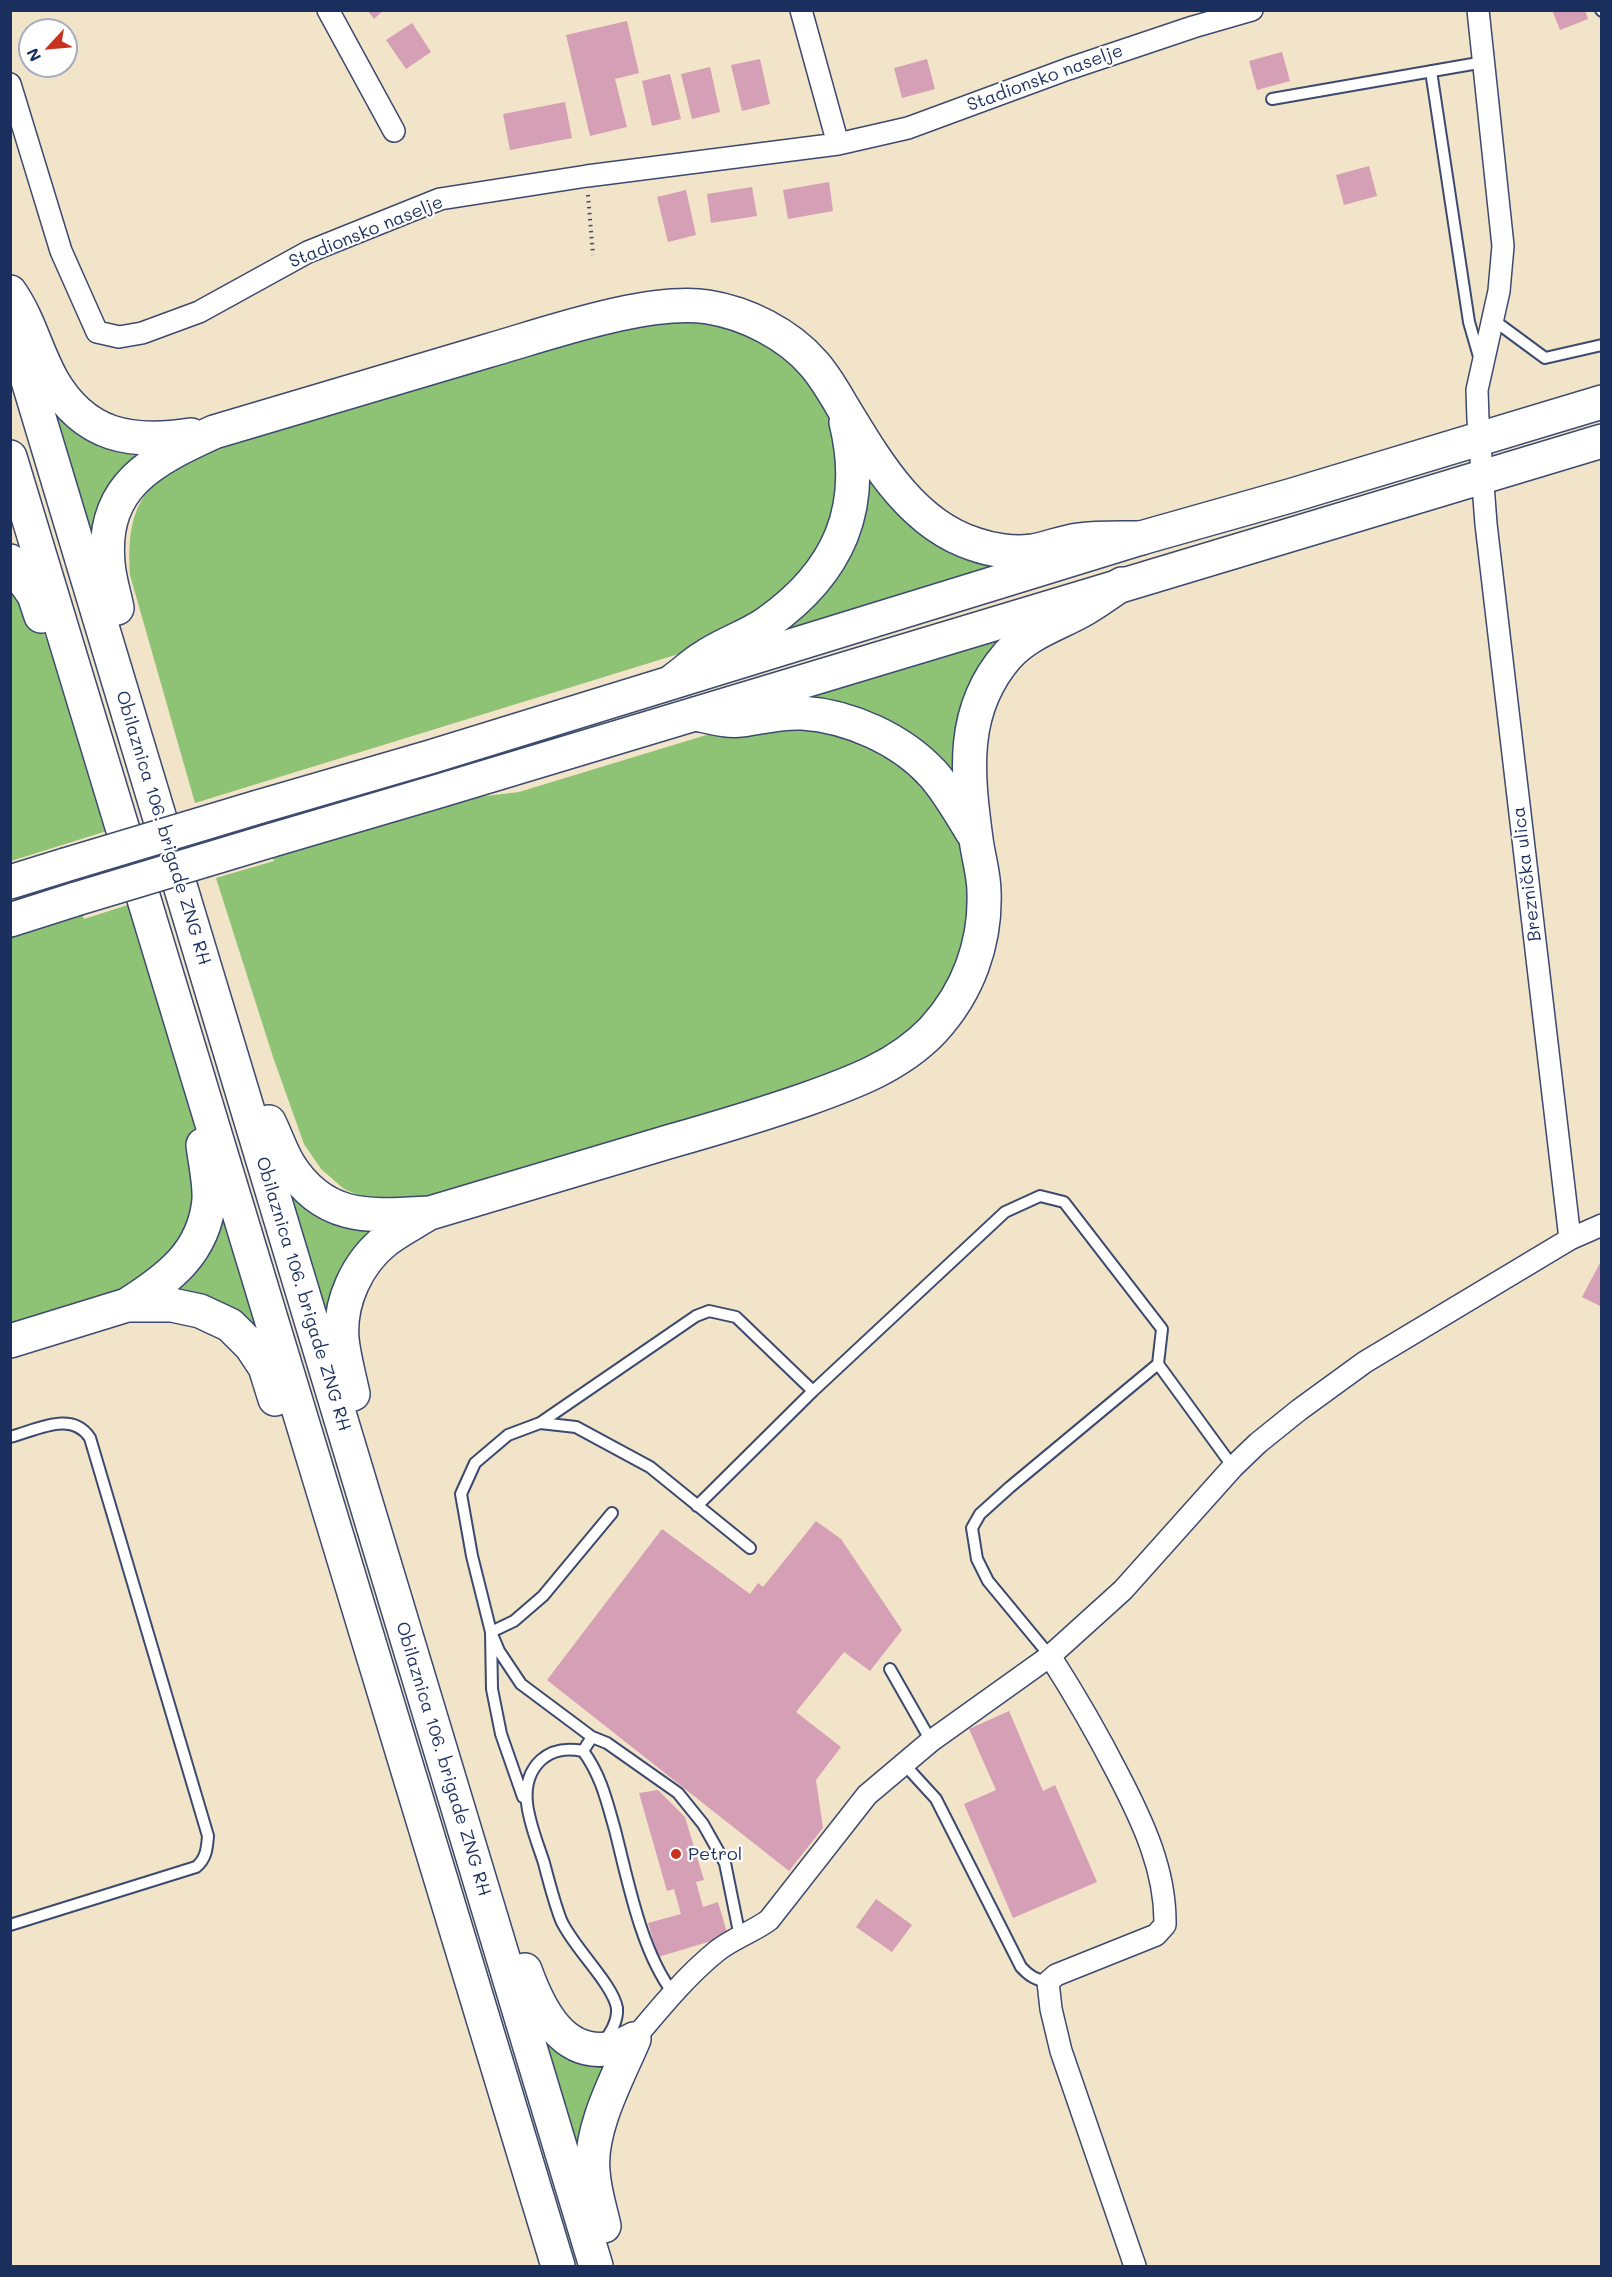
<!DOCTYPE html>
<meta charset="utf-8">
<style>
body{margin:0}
#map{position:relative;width:1612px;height:2277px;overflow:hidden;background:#f1e4c8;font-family:Mali,sans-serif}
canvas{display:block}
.frame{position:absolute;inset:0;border:12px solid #1b2f5e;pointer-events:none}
.north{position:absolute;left:18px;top:18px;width:60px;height:60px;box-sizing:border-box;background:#fff;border:2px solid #a4acbf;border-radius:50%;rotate:244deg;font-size:16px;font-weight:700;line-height:24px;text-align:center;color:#1b2f5e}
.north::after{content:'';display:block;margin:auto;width:21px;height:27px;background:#c8321e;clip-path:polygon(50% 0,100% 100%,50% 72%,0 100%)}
</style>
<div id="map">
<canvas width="1612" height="2277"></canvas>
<div class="frame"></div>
<div class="north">N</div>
</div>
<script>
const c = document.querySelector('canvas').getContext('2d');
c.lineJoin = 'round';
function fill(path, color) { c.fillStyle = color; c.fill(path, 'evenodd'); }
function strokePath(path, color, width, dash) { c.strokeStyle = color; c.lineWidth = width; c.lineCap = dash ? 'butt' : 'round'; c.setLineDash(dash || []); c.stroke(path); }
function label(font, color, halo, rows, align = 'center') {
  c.font = font + ' Mali,sans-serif'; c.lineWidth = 4.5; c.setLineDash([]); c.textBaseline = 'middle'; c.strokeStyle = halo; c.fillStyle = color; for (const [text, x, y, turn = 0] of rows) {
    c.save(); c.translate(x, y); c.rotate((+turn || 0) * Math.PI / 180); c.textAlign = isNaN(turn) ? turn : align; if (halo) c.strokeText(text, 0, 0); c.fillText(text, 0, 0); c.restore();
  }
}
fill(new Path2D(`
 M731,318L822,383L849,467L817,568L724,640L195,803L130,575C128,543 129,511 152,486C163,474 179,464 192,453L632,322Z
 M47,403L146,447L96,539L89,542Z
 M864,461L1001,568L774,637Z
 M10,572L27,593L66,685L110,830L11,861Z
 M1014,630L962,787L793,695Z
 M792,720L900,755L968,837L979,916L941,1007L879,1059L434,1201L375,1202L344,1189L321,1169L304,1144L273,1057L216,878L274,861L272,853L453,800L519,792L726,729Z
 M131,904L194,1119L202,1194L199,1219L140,1288L11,1328V931L80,910L84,919Z
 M282,1183L381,1226L325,1321Z
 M224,1205L268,1343L169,1300Z
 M543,2038L615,2065L578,2159Z`), '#8ec375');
fill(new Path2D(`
 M367,10H384L374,19Z
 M1552,10H1585L1588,19L1560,30Z
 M627,21L639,73L615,79L627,127L590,136L566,35Z
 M412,23L431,52L406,69L386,40Z
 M1282,52L1290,81L1257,90L1249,61Z
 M760,59L770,104L742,111L731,65Z
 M927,59L935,89L902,98L894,68Z
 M710,67L720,112L692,119L681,74Z
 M670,74L681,119L652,126L642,81Z
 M565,102L572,138L510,150L503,114Z
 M1369,166L1377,196L1344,205L1336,175Z
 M829,182L833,211L788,219L783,190Z
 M752,187L757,216L711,223L707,194Z
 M686,190L696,235L668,242L657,197Z
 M1600,1263L1602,1264V1307L1582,1297Z
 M816,1521L841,1539L902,1630L870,1671L844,1652L796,1712L841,1747L816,1780L823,1828L789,1871L547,1680L662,1529L750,1594L758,1583L763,1587Z
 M1009,1711L1043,1791L1055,1785L1097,1882L1013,1918L964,1804L996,1790L969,1729Z
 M658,1790L685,1817L704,1880L696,1882L703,1907L718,1902L728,1936L658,1957L648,1923L681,1914L674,1889L667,1891L639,1793Z
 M876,1899L912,1925L892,1952L856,1927Z`), '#d59fb6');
const lane = new Path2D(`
 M1601,10L1602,11
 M1431,71L1469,322L1480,360
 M1272,99L1484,62
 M1492,319L1545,358L1602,345
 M540,1423L696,1316L709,1311L736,1317L813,1391
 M10,1437C37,1430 72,1410 90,1438L208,1836C207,1849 206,1859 196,1867L10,1925
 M697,1506L813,1391L1005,1212L1040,1196L1064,1202L1162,1329L1158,1364L1233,1467
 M1050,1656L988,1581L977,1559L972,1528L980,1514L1010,1487L1158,1364
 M890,1669L931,1741
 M592,1737L521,1684L499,1651L491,1632L472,1556L461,1494L475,1463L508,1435L540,1423L576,1427L650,1467L750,1548
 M583,1751L592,1737L607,1743L678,1793L703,1824L725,1863L740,1937
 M904,1764L936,1799L1021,1967C1029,1976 1036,1980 1048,1982
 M523,1797L501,1734L492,1689L491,1632L514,1621L543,1596L612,1513
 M603,2041C611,2034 618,2020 617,2008C613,1984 572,1946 561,1920C554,1902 549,1882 544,1863C534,1831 512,1787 541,1760C553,1749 567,1748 583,1751C601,1775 607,1802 615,1830C628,1881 641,1951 673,1993`);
const street = new Path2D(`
 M328,10L394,131
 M801,10L838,144
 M1478,10L1503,246L1499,291L1477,390L1478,419L1486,524L1570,1239L1602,1225
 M10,84L61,251L97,332L119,337L142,333L199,312L308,252L440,199L587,176L838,144L908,128L1068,69L1193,27L1252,10
 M1050,1656C1075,1695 1097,1733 1118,1774C1143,1822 1166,1871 1165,1925L1156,1935L1056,1975L1048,1982L1051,2009L1061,2051L1135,2266
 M634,2039C660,2008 686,1976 717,1951C733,1938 753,1932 769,1920L867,1795L931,1741L1050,1656L1123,1590L1233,1467L1258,1443L1299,1410L1365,1362L1570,1239`);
const primary = new Path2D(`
 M258,807L430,757L1141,538L1293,495L1602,402
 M269,841L439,791L1602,441
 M10,882L65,865
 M10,920L76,899`);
const highway = new Path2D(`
 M10,292C29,319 36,351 52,380C85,437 131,444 191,435
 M10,321L596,2266
 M10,457L558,2266
 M10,561L34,595L41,616
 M117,608C114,593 109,578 108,563C101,485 153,460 214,432C305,405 396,378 487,351C547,334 647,298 708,307C746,313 788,334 813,363C825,376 833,391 842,406C875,460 911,524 974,544C991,550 1014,554 1032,551C1047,549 1062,542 1078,540C1099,537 1120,538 1141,538
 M674,680C684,673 693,664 703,658C723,644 747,637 767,623C839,572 867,508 846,422
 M696,714C711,717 727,722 742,720C762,717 781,712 802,713C849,716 901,739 933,774C948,791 960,812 972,832
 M269,1122C276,1136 281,1152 289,1165C325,1222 371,1216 430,1213C509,1189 589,1166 668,1142C714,1129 761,1115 807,1099C852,1083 899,1066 933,1030C968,992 986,943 984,892C984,874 978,856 976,839C967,772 960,710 1008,655C1029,632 1059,624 1086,608C1098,601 1110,592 1122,584
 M127,1305C168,1279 204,1253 209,1200C210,1183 205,1162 203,1145
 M10,1341L127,1305H172L200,1311L230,1325L251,1346L265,1367L275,1399
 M353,1394C349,1375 344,1358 342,1339C339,1302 357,1263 386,1240C398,1231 413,1223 426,1215
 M525,1970C539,2009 563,2059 613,2048C620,2047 628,2042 634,2039
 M604,2226C600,2208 594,2190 593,2171C589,2129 618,2077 634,2039`);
strokePath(lane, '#3b4a6e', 14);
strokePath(street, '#3b4a6e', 24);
strokePath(primary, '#3b4a6e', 36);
strokePath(highway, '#3b4a6e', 36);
strokePath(new Path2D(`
 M588,195L593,255`), '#3b4a6e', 4, [1.5, 4.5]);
strokePath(lane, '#fff', 10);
strokePath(street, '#fff', 21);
strokePath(primary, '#fff', 33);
strokePath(highway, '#fff', 33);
const primaryBridge = new Path2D(`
 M65,865L258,807
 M76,899L269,841`);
strokePath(primaryBridge, '#3b4a6e', 36, []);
strokePath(primaryBridge, '#fff', 33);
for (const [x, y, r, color] of [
 [676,1854,6,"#c8321e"]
]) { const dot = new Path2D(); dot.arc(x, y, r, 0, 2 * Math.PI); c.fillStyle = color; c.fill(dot); strokePath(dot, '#fff', 2); }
label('18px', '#1b2f5e', '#fff', [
 ["Stadionsko naselje",1045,78,-20],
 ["Stadionsko naselje",366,232,-22],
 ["Obilaznica 106. brigade ZNG RH",163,828,73],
 ["Breznička ulica",1527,874,-97],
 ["Obilaznica 106. brigade ZNG RH",303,1294,73],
 ["Obilaznica 106. brigade ZNG RH",443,1759,73]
]);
label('18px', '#1b2f5e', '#fff', [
 ["Petrol",688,1854]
], 'left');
</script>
